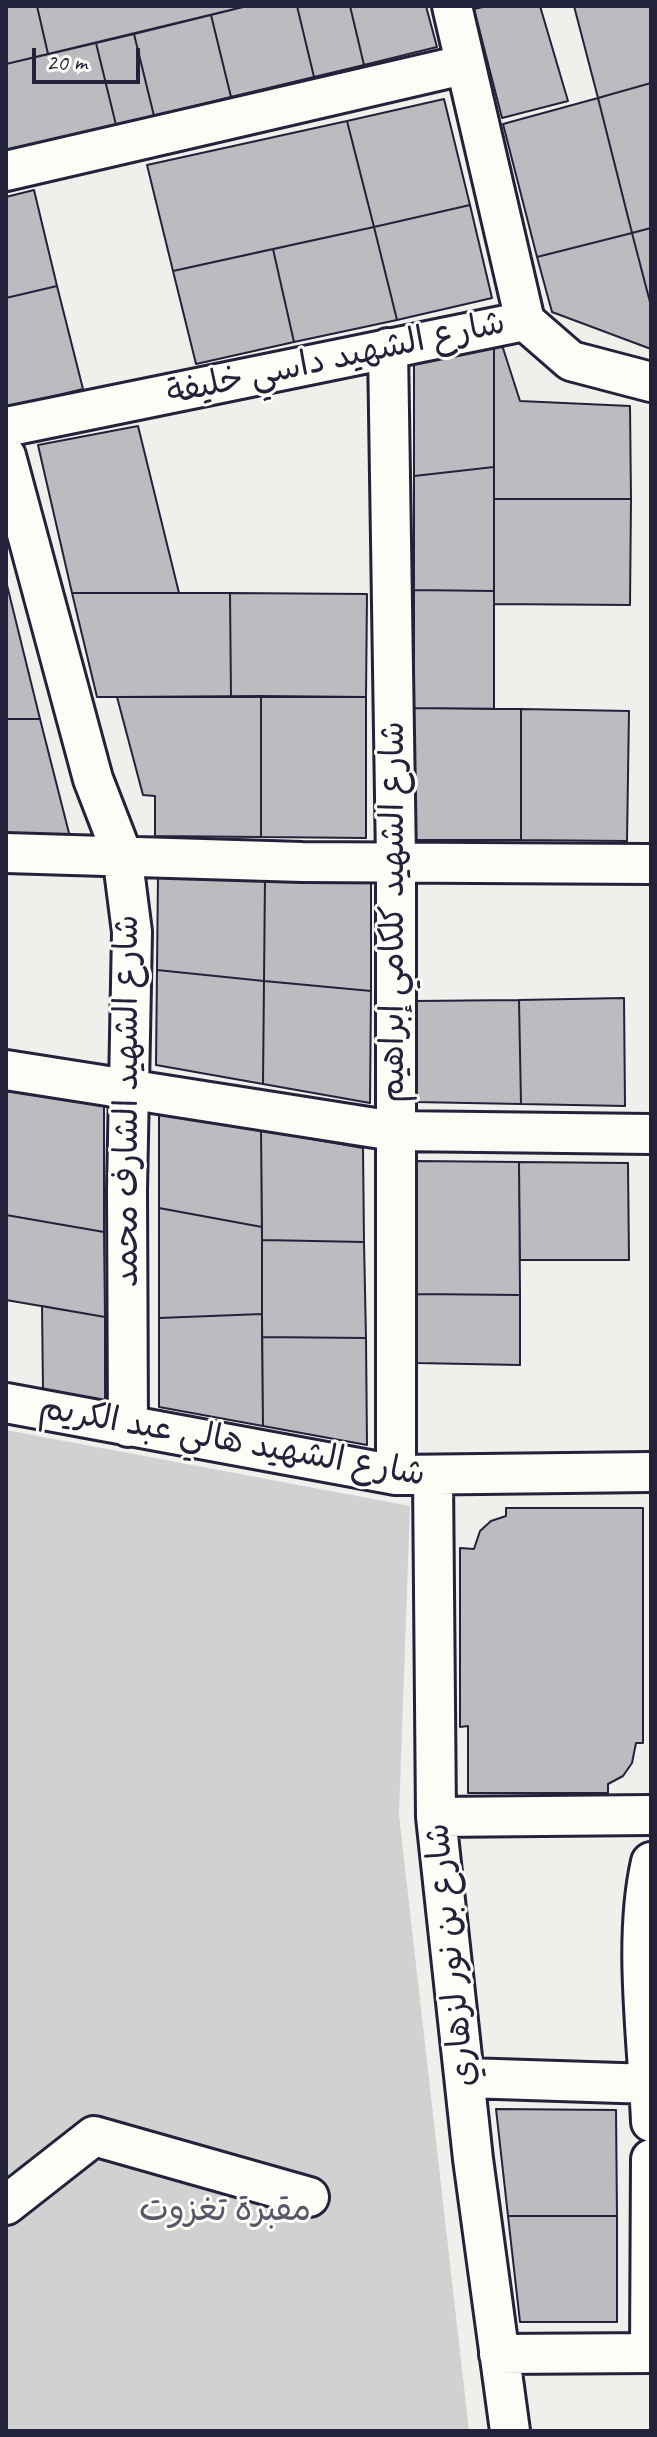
<!DOCTYPE html>
<meta charset="utf-8">
<style>
body{margin:0}
#map{position:relative;width:657px;height:2437px;overflow:hidden;background:#f0efec;font-family:Caveat,sans-serif}
canvas{display:block}
.frame{position:absolute;inset:0;border:8px solid #22223b;pointer-events:none}
.scale{position:absolute;left:32px;top:48px;width:108px;height:36px;box-sizing:border-box;border:4px solid #22223b;border-top:0;padding-left:10px;font-size:24px;line-height:28px;white-space:nowrap;color:#22223b;-webkit-text-stroke:6px #fdfcf7;paint-order:stroke}
</style>
<div id="map">
<canvas width="657" height="2437"></canvas>
<div class="frame"></div>
<div class="scale">20 m</div>
</div>
<script>
const c = document.querySelector('canvas').getContext('2d');
c.lineJoin = 'round';
function fill(path, color) { c.fillStyle = color; c.fill(path, 'evenodd'); }
function strokePath(path, color, width, dash) { c.strokeStyle = color; c.lineWidth = width; c.lineCap = dash ? 'butt' : 'round'; c.setLineDash(dash || []); c.stroke(path); }
function label(font, color, halo, rows, align = 'center') {
  c.font = font + ' Caveat,"Playpen Sans Arabic",sans-serif'; c.lineWidth = 6; c.setLineDash([]); c.textBaseline = 'middle'; c.strokeStyle = halo; c.fillStyle = color; for (const [text, x, y, turn = 0] of rows) {
    c.save(); c.translate(x, y); c.rotate((+turn || 0) * Math.PI / 180); c.textAlign = isNaN(turn) ? turn : align; if (halo) c.strokeText(text, 0, 0); c.fillText(text, 0, 0); c.restore();
  }
}
fill(new Path2D(`
 M6,1430L410,1506L399,1815L469,2431H6Z`), '#d2d1d1');
const building = new Path2D(`
 M6,6H37L48,54L6,64Z
 M37,6H247L48,54Z
 M247,6H297L314,77L231,97L211,15Z
 M297,6H350L364,65L314,77Z
 M350,6H426L437,47L364,65Z
 M487,6H540L568,101L502,118L474,9Z
 M574,6H651V83L598,98Z
 M211,15L231,97L154,116L134,34Z
 M134,34L154,116L116,125L96,43Z
 M96,43L116,125L6,152V64Z
 M651,83V228L632,233L598,98Z
 M598,98L632,233L537,257L503,124Z
 M444,99L470,205L374,227L347,121Z
 M347,121L374,227L173,271L147,165Z
 M34,190L57,286L6,298V197Z
 M470,205L492,298L397,320L374,227Z
 M374,227L397,320L294,342L273,249Z
 M651,228V306L632,233Z
 M632,233L651,306V349L552,312L537,257Z
 M273,249L294,342L196,364L173,271Z
 M57,286L83,389L6,408V298Z
 M502,345L520,401L630,406L631,499H494V347Z
 M494,347V467L414,476V364Z
 M138,426L179,593H72L38,445Z
 M494,467V591L414,590V476Z
 M494,499H631L630,605L494,604Z
 M6,581L40,719H6Z
 M414,590L494,591V709L414,708Z
 M72,593H230L231,697H97Z
 M230,593L367,594L366,697H231Z
 M261,696V837L155,836V796L143,795L117,697Z
 M261,696L366,697V838L261,837Z
 M414,708L521,709V840H414Z
 M521,709L629,711L627,841L521,840Z
 M6,719H40L70,837H6Z
 M158,875L265,877L264,981L157,970Z
 M265,877L371,880V991L264,981Z
 M157,970L264,981L263,1084L156,1065Z
 M264,981L371,991L370,1103L263,1084Z
 M624,998L625,1106L521,1104L519,1000Z
 M519,1000L521,1104L415,1102V1001Z
 M6,1091L104,1106V1232L6,1215Z
 M159,1112L261,1130L262,1227L159,1208Z
 M261,1130L363,1148L364,1242L262,1240Z
 M415,1161L519,1162L520,1295L416,1294Z
 M519,1162L628,1163L629,1260H520Z
 M159,1208L262,1227V1314L159,1318Z
 M6,1215L104,1232L105,1317L6,1300Z
 M262,1240L364,1242L366,1338L262,1337Z
 M416,1294L520,1295V1365L416,1363Z
 M42,1306L105,1317V1402L43,1390Z
 M262,1314L263,1426L159,1407V1318Z
 M262,1337L366,1338L367,1445L263,1426Z
 M506,1508H643V1743H636L632,1763L623,1776L608,1784V1793H468V1726L460,1727V1548L474,1549L480,1531L491,1521L506,1516Z
 M496,2109L616,2110L617,2216H508Z
 M508,2216H617V2322H520Z`);
fill(building, '#bcbcc0');
strokePath(building, '#22223b', 2);
const minor = new Path2D(`
 M452,6L525,321
 M6,171L463,65
 M388,348L396,861V1475
 M6,427L525,321L571,361L651,382
 M6,456L93,779L122,854L132,932L127,1190L128,1427
 M6,853L302,862L651,864
 M6,1070L394,1131L651,1134
 M6,1403L396,1475L651,1472
 M433,1477L436,1817L473,2159L510,2431
 M436,1817L651,1815
 M651,1862C633,1941 648,2041 651,2122
 M466,2078L651,2084
 M6,2205L94,2136L309,2197
 M650,2353L651,2159
 M499,2354L651,2353`);
strokePath(minor, '#22223b', 44);
strokePath(minor, '#fdfcf7', 38);
label('34px', '#22223b', '#fdfcf7', [
 ["شارع الشهيد داسي خليفة",336,359,-12],
 ["شارع الشهيد كلكامي إبراهيم",394,912,-90],
 ["شارع الشهيد الشارف محمد",128,1101,-90],
 ["شارع الشهيد هالي عبد الكريم",232,1442,10],
 ["شارع بن نور لزهاري",452,1955,-96]
]);
label('34px', '#575768', '#fdfcf7', [
 ["مقبرة تغزوت",225,2211]
]);
</script>
